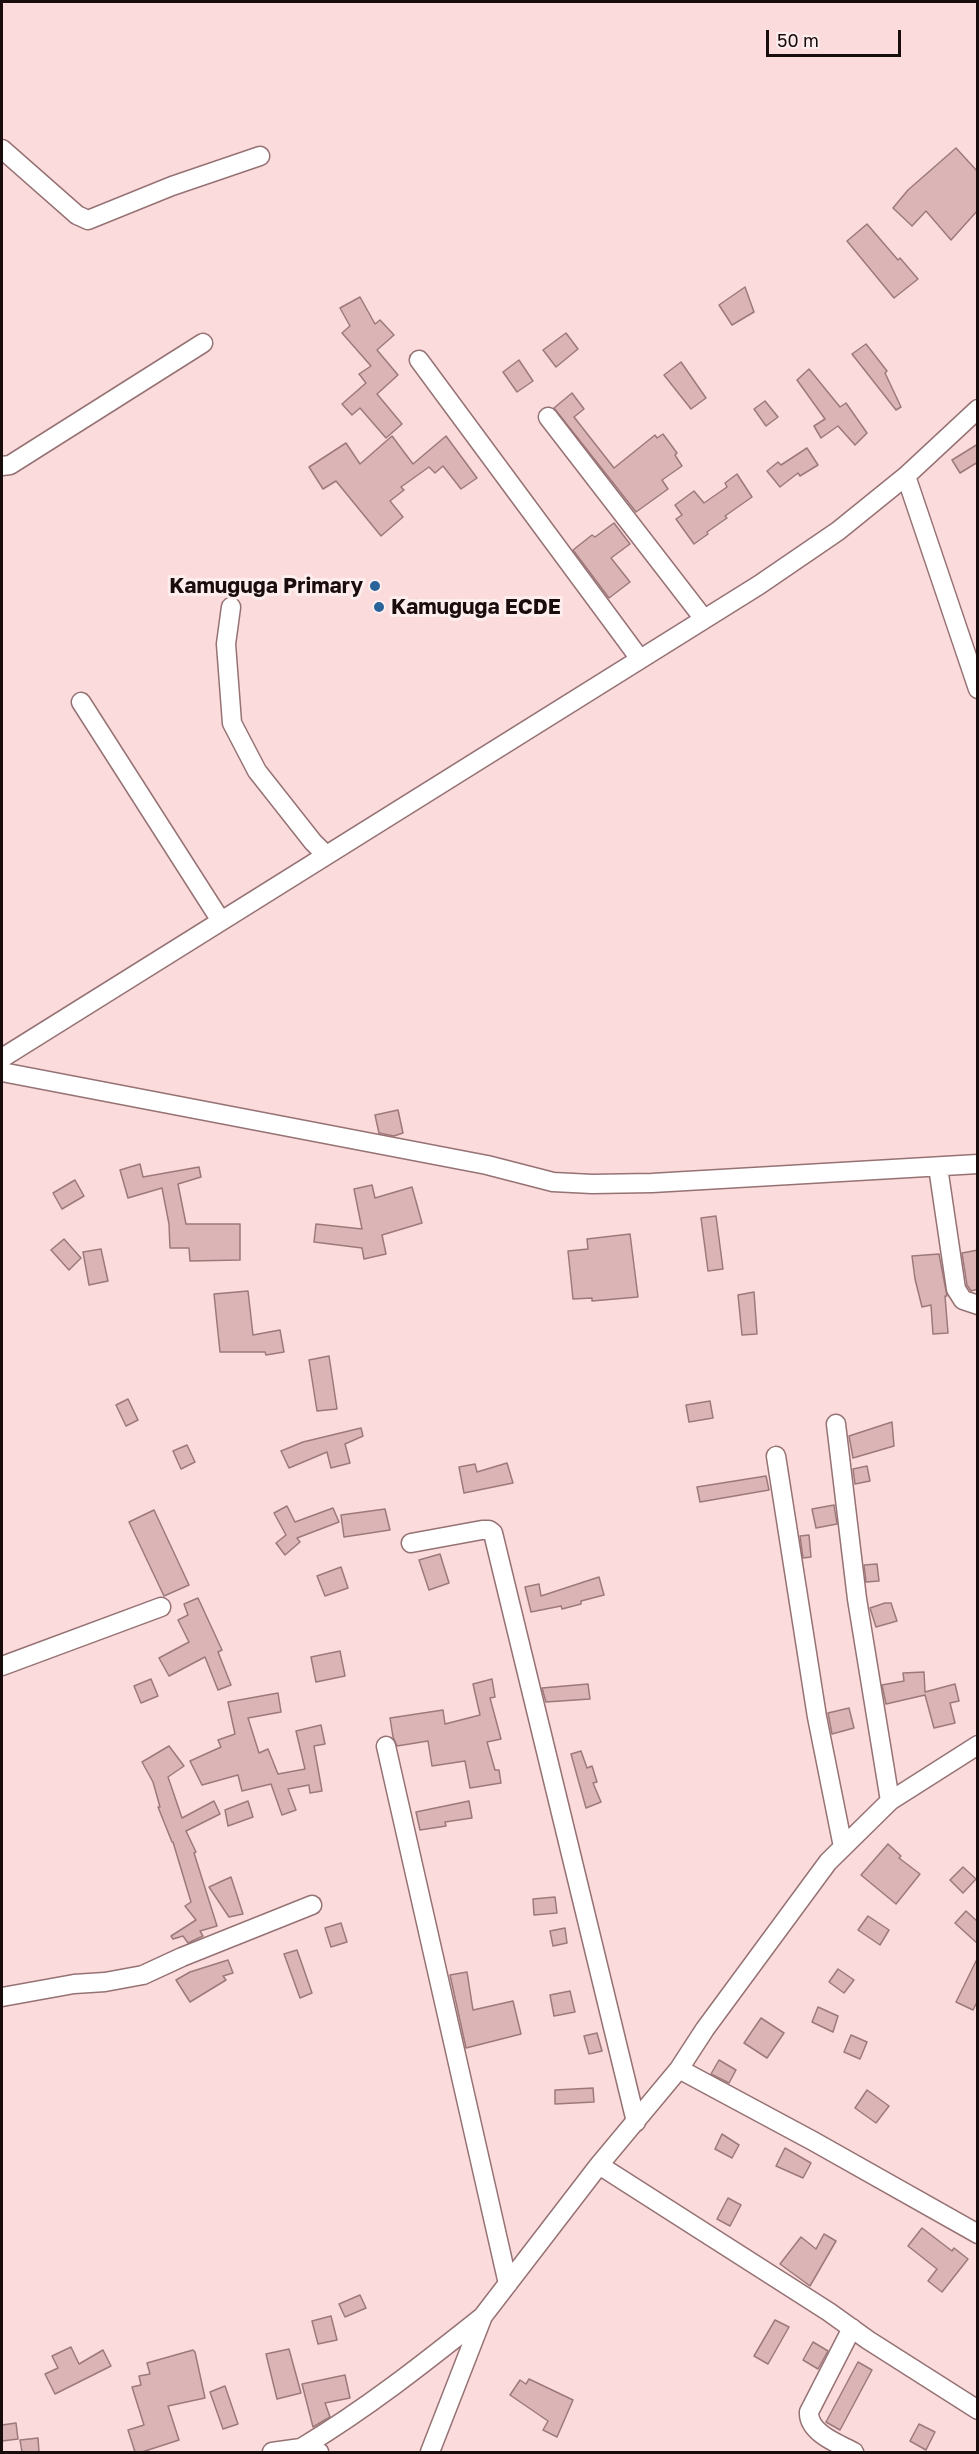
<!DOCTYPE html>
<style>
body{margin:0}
#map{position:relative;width:979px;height:2454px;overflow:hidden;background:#fbdbdc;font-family:"Golos Text",sans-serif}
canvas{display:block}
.frame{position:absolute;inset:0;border:3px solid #190c0d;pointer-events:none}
.scale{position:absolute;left:766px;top:30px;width:135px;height:27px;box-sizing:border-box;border:3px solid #190c0d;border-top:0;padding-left:8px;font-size:18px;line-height:21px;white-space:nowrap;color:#190c0d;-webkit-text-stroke:4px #fdeded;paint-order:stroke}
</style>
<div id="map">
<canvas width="979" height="2454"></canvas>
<div class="frame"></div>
<div class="scale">50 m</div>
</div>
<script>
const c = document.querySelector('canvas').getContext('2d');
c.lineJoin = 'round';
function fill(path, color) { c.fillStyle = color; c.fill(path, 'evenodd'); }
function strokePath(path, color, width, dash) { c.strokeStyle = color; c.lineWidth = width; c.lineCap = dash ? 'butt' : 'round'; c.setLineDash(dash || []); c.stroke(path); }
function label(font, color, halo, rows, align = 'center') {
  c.font = font + ' "Golos Text",sans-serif'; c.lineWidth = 6; c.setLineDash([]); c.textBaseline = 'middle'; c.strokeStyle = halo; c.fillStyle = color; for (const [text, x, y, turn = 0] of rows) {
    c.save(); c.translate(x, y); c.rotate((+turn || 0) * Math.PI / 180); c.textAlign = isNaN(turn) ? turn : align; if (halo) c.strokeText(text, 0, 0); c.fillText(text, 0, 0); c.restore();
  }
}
const building = new Path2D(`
 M956,148L978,172V210L951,240L926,211L912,226L893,208L908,190Z
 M867,224L898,260L900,258L918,279L894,298L847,241Z
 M745,287L754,312L732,325L719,305Z
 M360,297L375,324L380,320L394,335L377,350L398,375L377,394L402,424L386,438L360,408L352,415L342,404L366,383L359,374L371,366L342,333L350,326L340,308Z
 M566,333L578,349L556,367L543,350Z
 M866,344L887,371L885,373L901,407L896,410L852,354Z
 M519,360L533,381L517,392L503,372Z
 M681,362L706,398L691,409L664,375Z
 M809,369L840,407L846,403L867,433L855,445L838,426L821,438L814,426L825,419L797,380Z
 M572,393L584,409L574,417L614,468L655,435L657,438L663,434L677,453L675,455L682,466L662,480L668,489L636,512L554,408Z
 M765,401L778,417L766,426L754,409Z
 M392,436L413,464L446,436L477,478L461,489L443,466L435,473L429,467L401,487L404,490L390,501L403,517L381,536L336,481L323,489L309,467L346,443L360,464Z
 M978,444V462L960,473L952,460Z
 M807,448L818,465L800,476L798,473L780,487L767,471L778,462L781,465Z
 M737,474L752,497L725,516L727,518L707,532L708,534L694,544L676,519L682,515L675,505L694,491L704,503L727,487L725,483Z
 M614,523L630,544L611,558L630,582L609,598L573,550L592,535L595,537Z
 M398,1110L403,1133L394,1136L379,1133L375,1115Z
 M140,1164L143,1177L199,1167L201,1177L178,1184L186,1224H240V1260L190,1261L189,1248H170L169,1224L162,1188L128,1198L120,1170Z
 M75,1180L84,1196L62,1209L53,1193Z
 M372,1185L375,1198L412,1187L422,1223L382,1235L386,1254L364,1259L362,1248L314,1242L316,1224L362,1229L354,1189Z
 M716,1216L723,1269L708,1271L701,1218Z
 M630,1234L638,1297L592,1301V1298L573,1299L568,1251L588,1249L587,1239Z
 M64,1239L81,1258L69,1270L51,1250Z
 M101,1249L108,1281L89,1285L83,1252Z
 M978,1250V1289L971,1291L967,1285L962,1253Z
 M939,1254L947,1296H945L948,1333L933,1334L931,1305L922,1307L915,1279L912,1256Z
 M248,1291L253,1335L280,1330L284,1352L266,1355L265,1352H220L214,1294Z
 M754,1292L757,1334L742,1335L738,1295Z
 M329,1356L337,1409L317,1411L309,1360Z
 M128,1399L138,1420L126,1426L116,1405Z
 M710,1401L713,1418L689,1422L686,1405Z
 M892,1422L894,1446L853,1458L849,1436Z
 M361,1428L363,1436L345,1444L350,1463L331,1468L327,1452L289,1468L281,1451L303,1442Z
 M187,1445L195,1462L181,1469L173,1451Z
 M507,1463L513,1483L464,1493L459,1467L475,1464L477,1472Z
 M867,1466L870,1481L855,1484L853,1469Z
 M766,1476L769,1490L700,1502L697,1487Z
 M834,1505L837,1524L816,1528L812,1509Z
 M287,1506L295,1522L333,1508L339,1522L297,1538L300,1542L285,1555L276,1543L286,1535L274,1513Z
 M385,1509L390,1530L344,1537L341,1515Z
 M154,1510L189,1585L164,1596L129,1522Z
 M809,1535L811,1557L803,1558L800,1536Z
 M440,1554L449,1583L429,1590L419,1560Z
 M877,1564L879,1581L866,1582L864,1565Z
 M341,1567L348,1588L325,1596L317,1576Z
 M599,1577L604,1595L581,1601V1604L562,1609L561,1606L531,1612L525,1587L539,1584L541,1596Z
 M198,1598L222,1650L218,1652L231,1685L218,1690L205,1657L169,1676L159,1658L189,1642L178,1620L188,1615L184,1604Z
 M885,1603H891L897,1621L876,1627L870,1608Z
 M340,1651L345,1676L316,1682L311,1657Z
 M924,1672L925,1692L955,1684L959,1701L950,1703L955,1723L934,1728L925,1695L886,1704L882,1685L904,1681L903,1673Z
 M151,1679L158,1696L141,1703L134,1686Z
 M492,1679L495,1697L490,1698L501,1739L487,1742L495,1770H499L501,1783L470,1788L465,1761L432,1766L428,1741L397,1746L393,1737L390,1718L443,1710L445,1724L480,1715L473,1684Z
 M588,1684L590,1699L546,1702L542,1688Z
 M278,1693L281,1712L248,1718L259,1753L268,1749L278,1774L305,1769L296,1731L321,1725L325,1744L314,1746L322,1791L310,1793L309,1785L288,1789L296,1810L282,1815L271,1784L242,1791L238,1775L202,1785L190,1761L221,1747L218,1740L235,1734L228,1702Z
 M849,1708L854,1728L832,1734L828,1713Z
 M169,1746L184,1766L168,1777L182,1818L214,1801L220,1814L186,1831L196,1852L194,1853L217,1926L200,1931L203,1936L188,1943L183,1936L173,1939L171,1936L196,1920L185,1906L191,1902L173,1842H172L158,1807H160L153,1782L142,1762Z
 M581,1751L587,1768L592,1766L597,1782L593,1783L601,1802L586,1808L571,1754Z
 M248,1801L253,1817L228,1826L225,1810Z
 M469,1801L472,1818L445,1822L446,1826L420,1830L416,1812Z
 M888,1844L901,1856L899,1858L920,1874L896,1904L861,1875Z
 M963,1867L976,1879L963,1893L950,1880Z
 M231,1877L243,1914L229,1917L209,1887Z
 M555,1897L557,1913L534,1915L533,1899Z
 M966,1911L978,1922V1944L955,1923Z
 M868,1916L889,1930L880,1945L858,1930Z
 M341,1923L347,1942L331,1947L325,1928Z
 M565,1928L567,1943L553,1946L550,1931Z
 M297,1950L312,1993L300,1998L284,1954Z
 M978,1957V2000L973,2010L956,2002Z
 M228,1960L233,1973L223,1976L226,1980L190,2002L176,1980L190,1972Z
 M838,1969L854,1980L844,1993L829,1982Z
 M467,1972L473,2010L513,2001L521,2034L466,2048L450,1975Z
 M570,1991L575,2012L554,2016L550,1995Z
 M818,2007L838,2016L833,2032L812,2022Z
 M761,2018L784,2033L767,2058L744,2043Z
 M597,2033L602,2051L589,2054L584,2036Z
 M851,2035L867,2042L860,2059L844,2052Z
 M719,2060L736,2070L729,2083L711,2074Z
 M593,2088L594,2102L555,2104V2090Z
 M867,2090L889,2106L876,2123L855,2108Z
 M722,2134L739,2145L732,2158L715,2149Z
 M785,2148L811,2163L803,2178L776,2166Z
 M728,2198L741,2205L730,2226L717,2219Z
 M922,2228L952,2251L954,2248L968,2259L942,2292L928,2281L937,2269L908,2246Z
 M824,2234L836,2241L810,2286L780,2264L801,2237L816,2249Z
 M360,2295L366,2308L345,2317L339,2304Z
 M331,2316L337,2340L318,2344L312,2321Z
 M775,2320L789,2327L768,2364L754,2356Z
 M813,2342L828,2351L818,2369L803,2360Z
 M71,2347L79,2364L103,2350L111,2366L55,2394L45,2374L58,2368L52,2356Z
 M289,2349L301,2393L277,2399L266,2354Z
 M193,2350L195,2352L205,2398L168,2406L179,2440L142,2452H135L128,2430L144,2425L132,2387L141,2385L139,2376L150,2374L147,2363Z
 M858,2362L872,2370L840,2430L826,2422Z
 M345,2375L350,2398L325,2403L330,2417L313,2427L302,2384Z
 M529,2379L573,2400L557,2437L543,2430L548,2421L510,2395L520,2380L526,2384Z
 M225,2386L238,2424L223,2429L210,2392Z
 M16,2423L18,2439L2,2441V2425Z
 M919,2424L935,2432L926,2450L910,2441Z
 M38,2438L39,2452H22L20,2440Z`);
fill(building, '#dbb4b6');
strokePath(building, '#9d797b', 1.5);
const minor = new Path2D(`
 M2,149L77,215L88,220L172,186L260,156
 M419,360L640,659
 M548,417L704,619
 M2,466L10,465L203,343
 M906,476L978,689
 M231,607L226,644L232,723L257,771L313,842L326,855
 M81,702L221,921
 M2,1058L759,585L838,531L906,476L978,409
 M2,1072L487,1165L553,1182L592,1184L652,1183L978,1164
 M938,1167L956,1289L963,1300L978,1305
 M836,1424L857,1599L890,1801
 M776,1456L817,1717L843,1847
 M411,1543L482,1530H489L493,1533L636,2122
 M2,1666L161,1607
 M386,1746L508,2284
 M2,1997L74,1984L105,1982L143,1975L182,1957L312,1905
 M679,2069L813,2141L978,2234
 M599,2165L829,2312L868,2340L978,2410
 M852,2328L809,2412C808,2433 839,2444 854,2452
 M301,2448C366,2409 423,2364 482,2317
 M272,2452L301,2448L319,2452
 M430,2452L483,2316L599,2165L679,2069L705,2029L828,1862L890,1801L978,1745`);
strokePath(minor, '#967274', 21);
strokePath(minor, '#fff', 18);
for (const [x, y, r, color] of [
 [375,586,6,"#2a629a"],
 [379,607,6,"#2a629a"]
]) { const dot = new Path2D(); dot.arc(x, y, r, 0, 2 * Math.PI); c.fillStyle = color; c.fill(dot); strokePath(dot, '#fdeded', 2); }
label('bold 21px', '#190c0d', '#fdeded', [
 ["Kamuguga Primary",363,586],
 ["Kamuguga ECDE",391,607,"left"]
], 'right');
</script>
